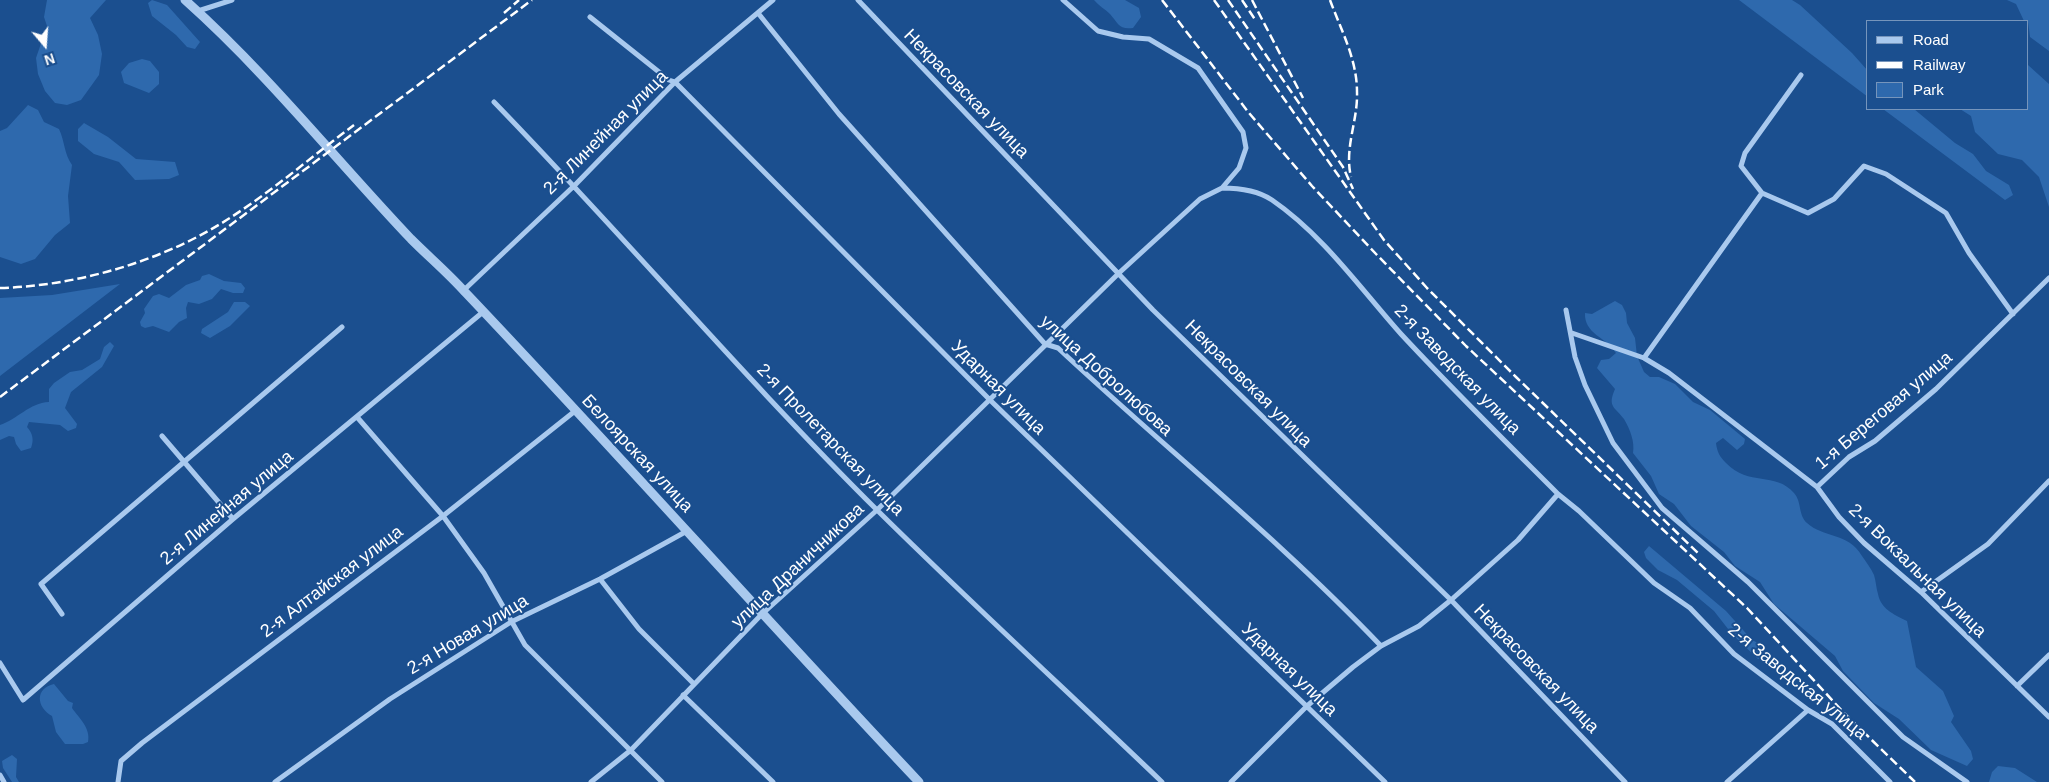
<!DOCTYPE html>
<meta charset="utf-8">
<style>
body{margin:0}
#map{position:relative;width:2049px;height:782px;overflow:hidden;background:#1b4f8f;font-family:Helvetica,sans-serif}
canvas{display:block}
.legend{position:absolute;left:1866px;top:20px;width:162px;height:90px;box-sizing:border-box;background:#1b4f8f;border:1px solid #7695bc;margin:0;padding:6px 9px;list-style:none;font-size:15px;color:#fff}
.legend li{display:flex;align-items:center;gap:10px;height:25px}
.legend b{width:25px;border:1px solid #7695bc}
.north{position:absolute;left:20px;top:20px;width:50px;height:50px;-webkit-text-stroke:4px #1b4f8f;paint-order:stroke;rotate:162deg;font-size:14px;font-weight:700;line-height:20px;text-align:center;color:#fff}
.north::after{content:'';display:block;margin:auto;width:18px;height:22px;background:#fff;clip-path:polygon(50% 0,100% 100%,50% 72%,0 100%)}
</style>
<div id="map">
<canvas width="2049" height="782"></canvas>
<ul class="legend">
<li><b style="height:6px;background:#a9c9ee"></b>Road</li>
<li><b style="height:6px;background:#fff"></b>Railway</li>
<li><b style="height:14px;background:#2e69ad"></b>Park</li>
</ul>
<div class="north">N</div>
</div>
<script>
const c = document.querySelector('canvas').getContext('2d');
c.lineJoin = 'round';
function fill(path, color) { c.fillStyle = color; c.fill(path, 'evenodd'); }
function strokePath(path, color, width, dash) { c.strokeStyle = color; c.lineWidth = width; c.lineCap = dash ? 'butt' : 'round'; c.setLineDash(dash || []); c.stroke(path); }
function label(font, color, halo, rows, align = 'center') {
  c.font = font + ' Helvetica,sans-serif'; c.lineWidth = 4; c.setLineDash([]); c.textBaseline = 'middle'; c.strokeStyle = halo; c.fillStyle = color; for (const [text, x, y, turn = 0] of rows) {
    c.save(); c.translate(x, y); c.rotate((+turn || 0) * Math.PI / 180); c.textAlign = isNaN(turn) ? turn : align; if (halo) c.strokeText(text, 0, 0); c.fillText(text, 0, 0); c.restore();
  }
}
fill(new Path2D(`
 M47,0H106L90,18L98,35L102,54L99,75L81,100L67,105L55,103L45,91L38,74L36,58L47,26L44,17Z
 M152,0L167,5L200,42L195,49L187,47L176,35L152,16L148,3Z
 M1094,0H1125L1139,8L1141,17L1133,28C1119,30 1118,23 1110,14C1105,9 1099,6 1094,0Z
 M1739,0H1792L1800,5L1852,53L1868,71V97Z
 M2007,0H2049V51L2030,37L2028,21H2024L2016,4Z
 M142,59L150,61L159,72V84L149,93L124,83L121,72L129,63Z
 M2028,65L2049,84V207L2039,177L2022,160L1998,154L1975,132L1971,116L1960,109H2028Z
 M28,105L38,110L44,122L59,129C65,142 64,154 72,165L68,196L70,223L55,235L35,259L21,264L0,257V131L7,128Z
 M1883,109H1914L1955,143L1973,154L1986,171L2009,185L2013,195L2005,200Z
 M84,123L108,137L136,159L175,162L179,175L169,179L135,180L119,162L94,154L78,141V129Z
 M209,274L224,281L241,283L245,288L243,293H233L221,289L212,299L199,304L188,302L186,308L187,318L179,322L169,332L153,326L145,328L141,326L140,322L145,313L144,309L153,296L159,294L169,298L186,285L200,280L202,276Z
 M120,284L0,376V298L52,295Z
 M1615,301L1622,305L1626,313L1627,323L1635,338L1637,356L1644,372L1650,377H1659L1675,384L1693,402L1710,410L1745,439L1744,444L1737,450L1723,438L1716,443C1717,452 1720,457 1726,463C1749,487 1775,471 1794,493C1802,502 1798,515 1807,523C1823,538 1848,532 1862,556C1866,562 1871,568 1874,575C1876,581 1876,588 1878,594C1881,609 1893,614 1907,621L1916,667L1943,691L1954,716L1951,722L1971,751L1973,759L1967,766L1931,750L1899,719L1874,703L1843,671L1835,656L1774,604L1760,582L1735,566L1724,552L1691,526L1674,504L1659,494L1651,476L1633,453C1635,442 1630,429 1624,419C1615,407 1607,407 1615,389L1597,368L1601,360L1609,359L1616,353C1606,337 1584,334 1585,313L1592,314Z
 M234,302H245L250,306L230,326L210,338L201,333L202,329L228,312Z
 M110,342L114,346L102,367L71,392L65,408L77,424L76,428L68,431L60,425L29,422L27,427C33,434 34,440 31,448L21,451L16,444L14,437L9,436L0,440V425C18,419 29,403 49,402V389L54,383L70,372L82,370L100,359L104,347Z
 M1649,546L1726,611L1752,640L1764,646L1768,654L1766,660L1758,659L1732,634L1714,611L1677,580L1658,570L1646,558L1644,552Z
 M54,684L68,701L73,703L72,708C79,718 91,728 88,742L83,744H65L56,732L52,716C36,707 35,688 54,684Z
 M12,755L17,759L16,777L19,782H12L3,768L2,761Z
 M1998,766L2015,768L2037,782H1989L1992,772Z`), '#2e69ad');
strokePath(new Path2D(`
 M858,0L1153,310L1451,600L1625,782
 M1063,0L1098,31L1123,37L1149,39L1198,68L1243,132L1246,148L1239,168L1222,188C1239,188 1257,190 1272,200C1323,235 1360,288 1401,334C1452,389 1505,441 1558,494L1579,511L1654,583L1690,608L1734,654L1808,710L1832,724L1890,782
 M198,11L232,0
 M758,13L839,114L1045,344L1058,348C1165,448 1280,540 1381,646
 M590,17L669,80L675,82L990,400L1385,782
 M1801,75L1745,153L1741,166L1762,193L1808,213L1834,199L1864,166L1886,174L1946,213L1969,253L2013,314
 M494,102C624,236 745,379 878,511C971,603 1068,692 1162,782
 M464,290L575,185L675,82L773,0
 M1566,310L1575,357L1585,385L1613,443L1662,508L1748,582L1903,737L1967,782
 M1572,333L1644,358L1669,373L1817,487L1839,517L1864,543L1921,592L2049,717
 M1644,358L1762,193
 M357,417L443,516L484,573L525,645L662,782
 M162,436L233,519
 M1817,487L1849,457L1875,441L1936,389L2049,278
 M600,579L639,629L694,684
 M1921,592L1988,544L2049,481
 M62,614L41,584L342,327
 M0,663L23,700L233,519L483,312
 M2017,686L2049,655
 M683,695L773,782
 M0,775L4,782
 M118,782L121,761L142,743L443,516L575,411
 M275,782L390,699L511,622L600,579L687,531
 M591,782L631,750L761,615L877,510L1119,273L1200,199L1222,188
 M1231,782L1307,706L1353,667L1381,646L1419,626L1451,600L1518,540L1558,494
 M1727,782L1808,710`), '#a9c9ee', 5);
strokePath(new Path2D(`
 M185,0C267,73 336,160 411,239C429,257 448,273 465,292C618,453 766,620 919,782`), '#a9c9ee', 9);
strokePath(new Path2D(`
 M1162,0L1249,113L1312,186L1376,254L1466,346L1747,608L1845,714L1915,782
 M1214,0L1384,240L1427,288L1516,377L1698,553
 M1228,0L1343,167L1353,189
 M1242,0L1256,21
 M1252,0L1303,98
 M1330,0C1341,30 1357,59 1357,92C1358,121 1344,148 1351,177
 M504,13L519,0
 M0,288C71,286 148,265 210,230C261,201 307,160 354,125
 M0,397L532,0`), '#fff', 2.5, [9, 4]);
label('18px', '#fff', '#1b4f8f', [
 ["Некрасовская улица",966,94,46],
 ["2-я Линейная улица",606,133,-45],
 ["2-я Заводская улица",1457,370,46],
 ["улица Добролюбова",1106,376,42],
 ["Некрасовская улица",1248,384,45],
 ["Ударная улица",998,388,45],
 ["1-я Береговая улица",1884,411,-40],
 ["2-я Пролетарская улица",830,440,46],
 ["Белоярская улица",637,454,47],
 ["2-я Линейная улица",227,508,-40],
 ["улица Драничникова",798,566,-43],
 ["2-я Вокзальная улица",1917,571,44],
 ["2-я Алтайская улица",332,582,-37],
 ["2-я Новая улица",468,635,-31],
 ["Некрасовская улица",1536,669,46],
 ["Ударная улица",1289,670,44],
 ["2-я Заводская улица",1797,682,39]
]);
</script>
